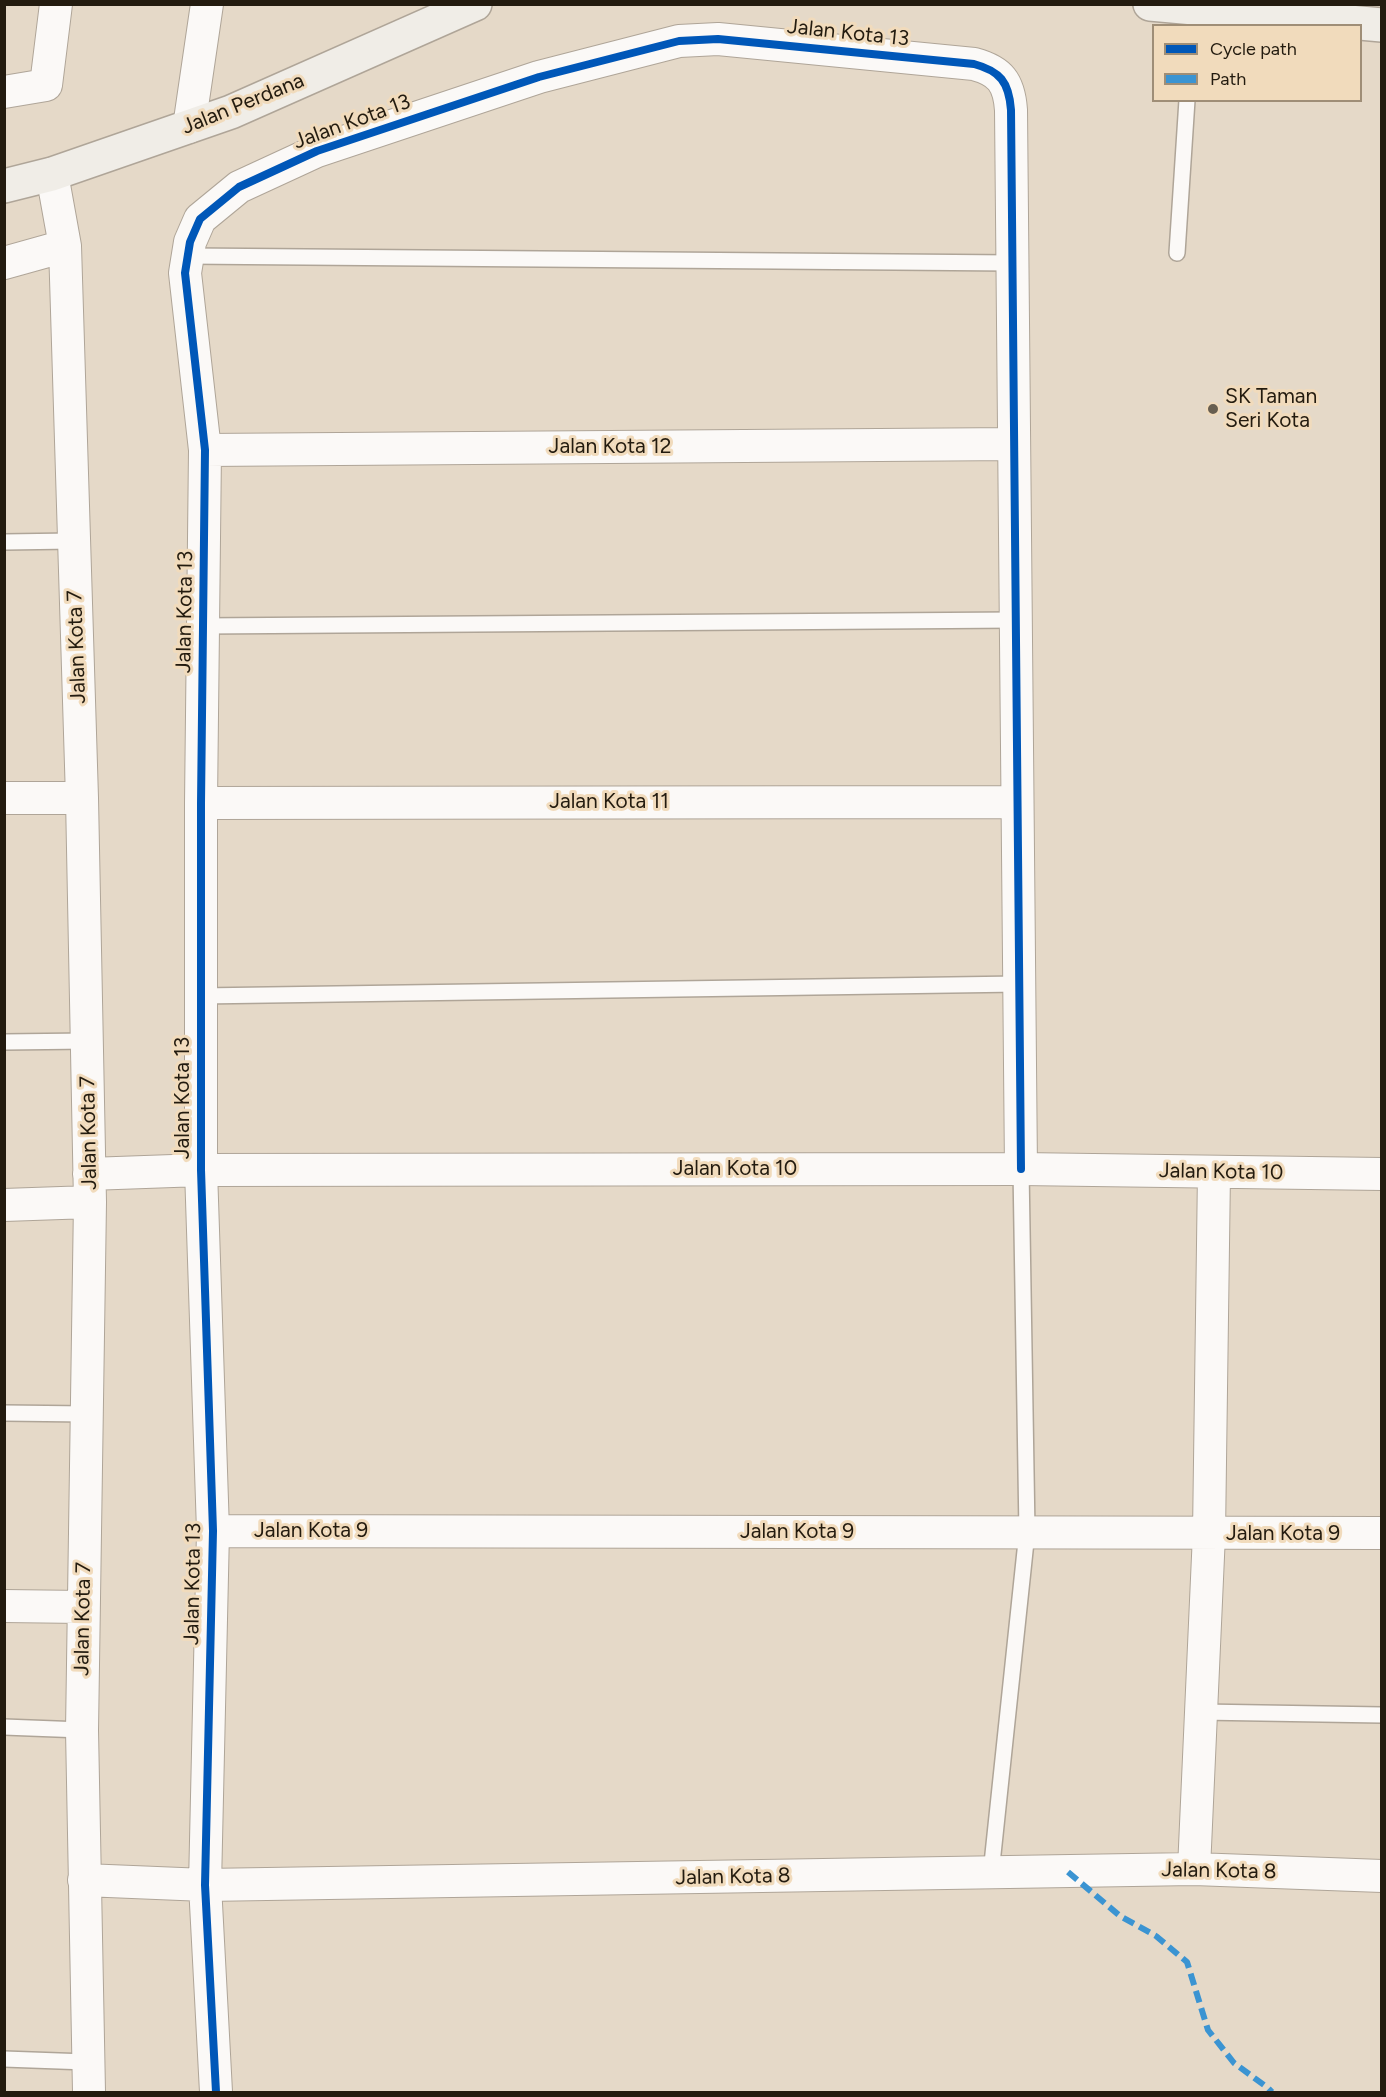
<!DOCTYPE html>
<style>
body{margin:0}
#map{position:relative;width:1386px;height:2097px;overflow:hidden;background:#e5d9c8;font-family:Figtree,sans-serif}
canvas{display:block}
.frame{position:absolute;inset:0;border:6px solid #231b0f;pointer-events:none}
.legend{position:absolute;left:1152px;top:24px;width:210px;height:78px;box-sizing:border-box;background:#f1dbbc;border:2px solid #9f8e77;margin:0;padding:8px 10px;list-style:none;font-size:18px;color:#231b0f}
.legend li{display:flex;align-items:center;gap:12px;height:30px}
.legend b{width:30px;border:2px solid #9f8e77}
</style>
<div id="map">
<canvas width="1386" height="2097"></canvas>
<div class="frame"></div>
<ul class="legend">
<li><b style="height:8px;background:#0057b8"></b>Cycle path</li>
<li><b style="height:8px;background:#3b94d2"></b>Path</li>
</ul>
</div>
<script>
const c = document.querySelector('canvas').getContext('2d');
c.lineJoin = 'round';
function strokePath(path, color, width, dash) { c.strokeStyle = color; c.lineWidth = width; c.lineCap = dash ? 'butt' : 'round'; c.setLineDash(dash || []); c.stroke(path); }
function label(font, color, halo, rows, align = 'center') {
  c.font = font + ' Figtree,sans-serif'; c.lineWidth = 6; c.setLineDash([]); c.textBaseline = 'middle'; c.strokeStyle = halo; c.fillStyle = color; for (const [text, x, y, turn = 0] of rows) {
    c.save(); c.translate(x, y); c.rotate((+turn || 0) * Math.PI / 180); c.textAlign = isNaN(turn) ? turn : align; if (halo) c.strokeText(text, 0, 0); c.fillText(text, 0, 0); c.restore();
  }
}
const lane = new Path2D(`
 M1177,253L1187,100
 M188,256L1012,263
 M4,542L73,541
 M203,626L1016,620
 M200,996L1019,984
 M4,1042L88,1041
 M4,1413L87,1414
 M1201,1712L1382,1715
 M4,1727L82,1730
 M991,1873L1027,1532L1021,1169
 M4,2059L87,2062`);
const street = new Path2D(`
 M4,92L46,85L56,4
 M189,127L207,4
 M52,174L65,246L82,798L90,1202L82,1730L89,2092
 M4,263L65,246
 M205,450L1014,444
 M4,798H82
 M201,803L1017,802
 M89,1174L201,1170L1021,1169L1382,1174
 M4,1205L90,1202
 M213,1531L1382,1533
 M4,1606L83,1607
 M1194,1869L1209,1534L1214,1172
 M84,1880L205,1885L1194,1869L1382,1876
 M216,2092L205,1885L213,1531L201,1170V803L205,450L185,273L190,242L200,219L239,187L317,151L539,77L679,41L718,39L974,64C1000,71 1009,82 1011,110L1021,1169`);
const secondary = new Path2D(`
 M1150,4L1382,25
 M4,186L52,174L231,112L475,4`);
strokePath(lane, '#afa598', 18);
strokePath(street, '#afa598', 34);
strokePath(secondary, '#afa598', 36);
strokePath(lane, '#fbf9f7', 15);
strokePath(street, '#fbf9f7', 32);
strokePath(secondary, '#f0ede7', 33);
strokePath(new Path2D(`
 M1068,1872L1120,1916L1156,1936L1187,1962L1208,2030L1234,2063L1268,2088L1272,2092`), '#3b94d2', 6, [12, 6]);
strokePath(new Path2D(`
 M216,2092L205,1885L213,1531L201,1170V803L205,450L185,273L190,242L200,219L239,187L317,151L539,77L679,41L718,39L974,64C1000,71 1009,82 1011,110L1021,1169`), '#0057b8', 8);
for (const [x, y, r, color] of [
 [1213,409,6,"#675e50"]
]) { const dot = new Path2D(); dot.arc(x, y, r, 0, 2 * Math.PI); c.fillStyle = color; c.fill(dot); strokePath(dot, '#f1dbbc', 2); }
label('21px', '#231b0f', '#f1dbbc', [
 ["Jalan Kota 13",848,33,6],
 ["Jalan Perdana",243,104,-22],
 ["Jalan Kota 13",352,122,-20],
 ["Jalan Kota 12",610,447],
 ["Jalan Kota 13",185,612,-89],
 ["Jalan Kota 7",77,647,-92],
 ["Jalan Kota 11",609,802],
 ["Jalan Kota 13",183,1098,-90],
 ["Jalan Kota 7",89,1133,-91],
 ["Jalan Kota 10",735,1169],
 ["Jalan Kota 10",1221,1172,1],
 ["Jalan Kota 9",311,1531],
 ["Jalan Kota 9",797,1532],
 ["Jalan Kota 9",1283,1534],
 ["Jalan Kota 13",193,1584,-89],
 ["Jalan Kota 7",83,1619,-89],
 ["Jalan Kota 8",1219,1871,1],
 ["Jalan Kota 8",733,1877,-1]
]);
label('21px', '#231b0f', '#f1dbbc', [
 ["SK Taman",1225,397],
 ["Seri Kota",1225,421]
], 'left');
</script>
